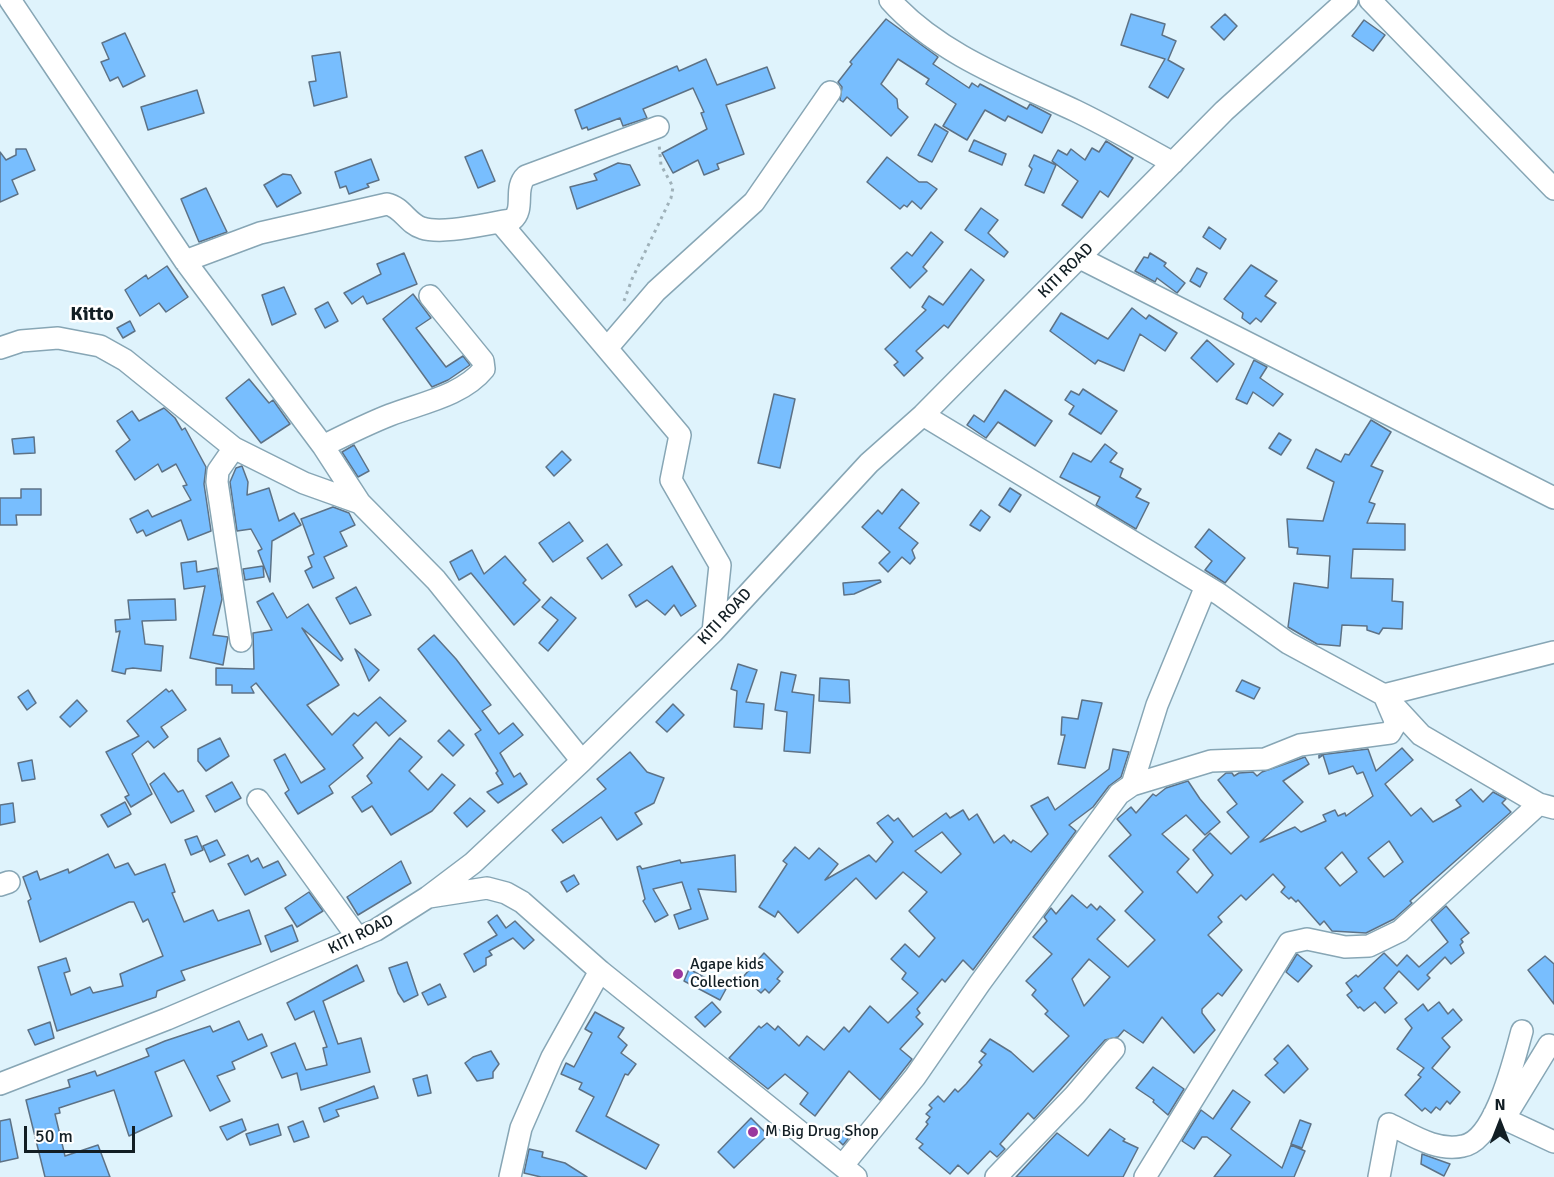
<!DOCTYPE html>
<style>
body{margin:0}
#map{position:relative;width:1554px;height:1177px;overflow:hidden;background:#dff3fc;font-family:Signika,sans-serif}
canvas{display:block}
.north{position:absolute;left:1470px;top:1093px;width:60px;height:60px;-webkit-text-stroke:4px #fff;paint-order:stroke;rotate:0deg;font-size:16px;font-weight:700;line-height:24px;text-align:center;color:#121e24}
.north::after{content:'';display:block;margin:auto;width:21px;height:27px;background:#121e24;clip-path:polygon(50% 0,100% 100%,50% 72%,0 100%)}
.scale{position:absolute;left:24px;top:1126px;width:111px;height:27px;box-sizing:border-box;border:3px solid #121e24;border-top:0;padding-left:8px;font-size:18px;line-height:21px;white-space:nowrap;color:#121e24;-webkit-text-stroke:4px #fff;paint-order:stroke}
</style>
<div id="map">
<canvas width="1554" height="1177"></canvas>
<div class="north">N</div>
<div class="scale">50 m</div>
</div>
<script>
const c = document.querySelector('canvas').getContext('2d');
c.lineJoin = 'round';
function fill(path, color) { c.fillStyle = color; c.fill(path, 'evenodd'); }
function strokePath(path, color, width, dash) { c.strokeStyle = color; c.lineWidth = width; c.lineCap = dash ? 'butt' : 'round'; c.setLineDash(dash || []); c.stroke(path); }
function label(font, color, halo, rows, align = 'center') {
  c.font = font + ' Signika,sans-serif'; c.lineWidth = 5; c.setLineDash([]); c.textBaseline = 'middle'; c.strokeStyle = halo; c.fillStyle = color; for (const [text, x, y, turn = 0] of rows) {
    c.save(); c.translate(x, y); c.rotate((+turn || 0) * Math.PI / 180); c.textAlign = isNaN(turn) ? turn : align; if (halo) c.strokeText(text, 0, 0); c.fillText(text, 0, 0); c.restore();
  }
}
const building = new Path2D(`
 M1131,14L1165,24L1162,35L1176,41L1168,60L1184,69L1168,98L1149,87L1165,59L1121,45Z
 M1225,14L1237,26L1224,40L1211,27Z
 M886,19L938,57L933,64L969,88L972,83L978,87L980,84L1027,109L1030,104L1051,115L1042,133L1008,116L1005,121L985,110L967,140L943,126L956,104L926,84L929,79L898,59L881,84L897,99L898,108L908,117L891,136L847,97L843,102L840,100L842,87L838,82L852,64L850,62Z
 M1364,20L1385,35L1373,51L1352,36Z
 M125,33L145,76L123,87L118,77L110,81L101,62L109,59L102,43Z
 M340,52L347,97L314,106L309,82L316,81L312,56Z
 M706,59L717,85L767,67L775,88L726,105L744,154L717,164L719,169L704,175L698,160L673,173L662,153L707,129L701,113L704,112L693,88L643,109L647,118L623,126L620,118L588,130L587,127L582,129L575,110L677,66L679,71Z
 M197,90L204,113L148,130L141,107Z
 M935,124L948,132L932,162L918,155Z
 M974,140L1006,154L1002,165L969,151Z
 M1106,141L1133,158L1108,197L1100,191L1082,218L1062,205L1078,181L1052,161L1058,150L1067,155L1071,149L1085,160L1092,148L1099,152Z
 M16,149H26L35,170L12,180L18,194L0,202V152L6,160L16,155Z
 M482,150L495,181L478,188L465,157Z
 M1034,155L1056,165L1044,193L1025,185L1032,169L1029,166Z
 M887,157L919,182H927L937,189L921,209L912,201L907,207L904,205L900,209L867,182Z
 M371,159L379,180L367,184L369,187L349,194L346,186L340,188L335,172Z
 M618,163L630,165L640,185L577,209L570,187L597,180L594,174Z
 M283,174L291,175L301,193L277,207L264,185Z
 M206,188L227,232L199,242L181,199Z
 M981,208L998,220L988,233L1008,252L1004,257L965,230Z
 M1209,227L1226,239L1220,249L1203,237Z
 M931,232L943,242L923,267L927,271L910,288L891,268L907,252L912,256Z
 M404,253L417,284L367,304L363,296L352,304L344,293L381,274L377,264Z
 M1150,253L1166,263L1164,266L1185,283L1177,293L1157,278L1155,282L1135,271L1144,257L1148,258Z
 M1251,265L1277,281L1265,296L1276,303L1261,322L1256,318L1250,324L1242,318L1243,313L1224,299Z
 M167,266L188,297L166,312L159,303L140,316L125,290L146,275L148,279Z
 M1197,268L1207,273L1200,287L1190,281Z
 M971,269L984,280L948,328L944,325L916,351L923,358L904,376L894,365L898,362L885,349L926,310L922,307L929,296L943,305Z
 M284,287L296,314L272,325L262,295Z
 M413,294L431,318L416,328L446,367L463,356L470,365L448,380L432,387L383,319Z
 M328,302L338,321L325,328L315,309Z
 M1132,308L1146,319L1149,315L1177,333L1165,351L1140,334L1124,371L1098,360L1095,364L1050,331L1061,313L1108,339Z
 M130,321L135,331L123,338L117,328Z
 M1207,340L1234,364L1217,382L1191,358Z
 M1254,360L1267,367L1260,378L1283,394L1273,406L1253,392L1247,404L1236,399Z
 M249,379L269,403L273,400L290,424L261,443L226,398Z
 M1083,389L1117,411L1101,434L1069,414L1074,406L1065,400L1071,391L1079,395Z
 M1005,390L1052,421L1035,446L998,422L986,438L967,425L974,415L984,422Z
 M774,394L795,399L780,468L758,463Z
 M164,408L175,418L182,430L185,428L206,467L204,484L211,531L188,540L181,520L146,536L143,530L137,533L130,519L148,510L152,517L191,500L183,486L187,485L176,464L162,472L158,464L135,480L116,451L130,440L117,421L132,411L139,421Z
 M1371,420L1391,432L1371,466L1383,471L1369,502L1375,504L1367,523L1405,524V550L1353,549L1351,578L1393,579L1392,601L1403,602L1402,629L1383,628L1379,634L1367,630V626L1342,625L1340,646L1317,644L1288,627L1294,583L1328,588L1330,556L1297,554L1298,548L1289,547L1287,519L1323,521L1334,482L1307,468L1316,449L1341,462L1345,454L1349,455Z
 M1279,433L1291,440L1281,455L1269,448Z
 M34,437L35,453L14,454L12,439Z
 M1105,444L1117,453L1110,462L1123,469L1120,477L1141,489L1136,497L1149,503L1136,529L1096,505L1100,497L1060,477L1073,453L1091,462Z
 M354,445L369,471L358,477L342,452Z
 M562,451L571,460L554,476L546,467Z
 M242,466L248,482L247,495L269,488L279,521L294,513L301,525L272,541L270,582L258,551L262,549L251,529L237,531L230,482L236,468Z
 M1010,488L1021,495L1010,512L999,505Z
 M21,489H41V515H16L17,525H0V498H21Z
 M902,489L919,503L899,528L918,543L912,550L915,558L910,564L902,557L888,572L879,563L890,552L862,527L878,510L882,514Z
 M333,507L349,513L355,525L340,532L347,546L324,557L334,578L313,588L305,571L312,567L308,557L314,554L301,519Z
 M981,510L990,517L980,531L970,525Z
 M569,522L583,541L553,562L539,543Z
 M1209,529L1245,558L1225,583L1205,570L1212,561L1195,547Z
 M607,544L622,565L602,579L587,558Z
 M472,550L484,574L505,556L526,580L523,583L540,600L514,625L471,573L459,580L450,562Z
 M196,561L197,572L217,568L222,599L213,635L228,637L223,665L190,658L205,586L184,589L181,563Z
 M263,566L264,577L245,580L243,569Z
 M672,566L696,606L681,616L674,605L665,615L647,600L636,607L629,595Z
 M880,580L881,582L854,594L844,595L843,583Z
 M356,587L371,615L350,624L336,598Z
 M273,593L287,618L308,604L343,659L341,661L302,628L339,685L307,705L332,735L354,713L358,716L380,697L406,721L389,736L376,722L353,745L363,758L329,786L333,793L298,814L285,793L289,790L274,760L285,754L301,783L325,769L256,683L251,687L254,693H232V685H216V668L254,669L253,633L272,630L257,602Z
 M551,597L576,618L548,651L539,643L558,620L542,607Z
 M175,599L176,620L142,621L145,644L163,646L161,671L133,668L126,669L125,674L112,671L120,631L116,632L115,620L130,619L128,600Z
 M434,635L456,659L491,705L482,711L499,734L513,723L523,735L500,753L514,777L520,773L527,784L498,803L487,792L503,784L496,773L498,771L475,734L481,730L418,649Z
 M355,649L379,670L369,681Z
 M738,664L757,670L746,702L764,704L762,729L734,727L737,691L731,689Z
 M781,672L796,675L792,692L814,695L810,753L784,751L787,712L775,710Z
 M820,678L849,680L850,703L819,701Z
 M1242,680L1260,688L1254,699L1236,691Z
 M166,689L169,692L172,690L186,710L161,727L168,737L154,748L148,741L132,754L152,794L131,807L125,797L129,795L106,752L139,736L127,721Z
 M28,690L36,703L27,710L18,697Z
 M77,700L87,711L70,727L60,717Z
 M1082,700L1102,703L1085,768L1058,764L1065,735H1061L1062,717L1078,719Z
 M673,704L684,715L667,732L656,722Z
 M449,730L464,745L453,756L438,741Z
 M220,738L229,756L206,771L198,761V749Z
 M400,738L422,757L409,771L428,790L442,774L455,785L432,811L391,835L372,806L362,812L352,797L372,783L367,776Z
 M1402,748L1413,760L1385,784L1411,816L1421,808L1433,822L1461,806L1456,800L1471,789L1483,802L1493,792L1506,799L1502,803L1511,812L1410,901L1412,903L1394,919L1366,933L1332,931L1324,921L1320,925L1298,900L1296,902L1291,897L1289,899L1281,892L1285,887L1273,874L1246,900L1241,895L1218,917L1222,922L1208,935L1242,970L1222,996L1218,993L1202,1009V1013L1215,1030L1194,1053L1162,1017L1143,1043L1124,1030L1118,1037L1105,1040L1034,1119L1028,1113L1000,1144L1005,1149L997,1157L990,1151L968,1174L958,1165L950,1174L919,1148L923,1144L916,1139L928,1124L926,1122L930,1117L926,1114L932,1108L929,1105L938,1096L944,1102L955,1089L958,1092L966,1084L982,1065L979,1062L986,1054L981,1051L990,1039L1011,1052L1033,1072L1069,1036L1045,1014L1048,1011L1032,995L1036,990L1026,981L1052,954L1033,937L1047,921L1044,917L1051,908L1056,914L1072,895L1087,908L1091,904L1097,910L1100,906L1115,920L1097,939L1128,967L1155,940L1125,911L1143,892L1109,856L1131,835L1117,819L1131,807L1136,813L1153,794L1156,796L1166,788L1188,781L1200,799L1220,822L1205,835L1186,815L1162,834L1189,859L1177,872L1197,893L1213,875L1193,850L1210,833L1231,854L1249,837L1227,812L1237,804L1218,780L1226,773H1232L1234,776L1239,773L1253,772L1257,776L1262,772L1305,757L1309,764L1283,781L1303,802L1260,842L1295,827L1301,832L1326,821L1323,815L1335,810L1338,816L1345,813L1346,816L1373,796L1363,772L1357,774L1353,766L1329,774L1323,755L1319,758V755L1368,749L1376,771ZM1389,841L1403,862L1384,877L1368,858ZM1342,852L1357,872L1340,886L1325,868ZM1089,959L1110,977L1084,1006L1072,979Z
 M1113,749L1129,752L1121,777L1109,786L1093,807L1069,825L1076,831L973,970L963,960L945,982L942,979L917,1009L920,1013L916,1017L923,1024L900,1049L912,1059L880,1100L849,1071L815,1116L800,1104L808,1093L785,1074L768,1089L729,1058L759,1026L761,1028L767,1023L775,1030L778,1026L799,1046L807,1036L824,1050L844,1027L849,1032L870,1006L888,1023L918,993L902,979L906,973L891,959L905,944L919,957L935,938L909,911L927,892L903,872L876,899L856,878L798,933L778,911L775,917L759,907L787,864L783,861L795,847L809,859L819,848L838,864L825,880L869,855L876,862L893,842L877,823L888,815L894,821L898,818L913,837L946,813L950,818L963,810L969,820L977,814L994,843L1004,835L1011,843L1013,840L1031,852L1048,834L1031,806L1048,797L1055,810L1109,769ZM942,832L961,854L941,873L915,851Z
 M630,752L647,772L664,778L654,803L635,813L642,824L617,840L601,817L563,843L552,830L606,789L597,779Z
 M32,760L35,779L22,781L18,763Z
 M164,773L178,792L183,790L194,811L171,823L150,784Z
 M232,782L241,798L215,812L206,796Z
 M470,798L485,811L467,827L454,813Z
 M125,802L131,814L108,827L101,815Z
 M13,803L15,822L0,825V805Z
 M197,836L203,850L191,855L185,840Z
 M217,840L225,855L210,862L203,846Z
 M108,854L115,868L128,863L135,875L165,864L175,892L172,893L184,922L213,910L218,921L249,910L261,944L181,971L185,980L157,991L156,997L57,1031L38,967L66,958L70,971L64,973L71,995L90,987L93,993L123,986L120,974L163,956L148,919L143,922L134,902H129L40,942L28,901L31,899L23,877L37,871L40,880L68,869L69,873Z
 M248,855L251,862L258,858L263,868L278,861L286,875L245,895L228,864Z
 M735,855L736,892L698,889L708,919L679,929L674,915L691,909L682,882L653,889L668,915L655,922L643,901L645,899L637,867L640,866L642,869L680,860L681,863Z
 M401,861L411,883L358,915L347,897Z
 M574,875L579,884L567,892L561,882Z
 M309,892L323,911L297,927L285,908Z
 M1446,906L1469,933L1461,939L1463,942L1460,945L1464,953L1451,964L1445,957L1427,975L1430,978L1418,990L1399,971L1384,988L1397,1003L1385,1013L1375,1002L1364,1011L1360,1007L1358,1008L1347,995L1352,991L1346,983L1356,975L1358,977L1384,953L1397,966L1407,955L1419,967L1448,942L1431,920Z
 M497,915L506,928L515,921L534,940L524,949L513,938L489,951L492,955L486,958V965L474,972L464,954L497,935L488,922Z
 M292,925L298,941L271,952L265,936Z
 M764,953L783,972L777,979L780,981L769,993L765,989L761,993L743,977Z
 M1297,954L1312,966L1298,982L1286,972Z
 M1545,956L1554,964V1004L1528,970Z
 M407,962L418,995L404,1002L398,993L389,968Z
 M357,965L364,981L323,1001L338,1044L361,1038L370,1072L301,1090L297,1073L282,1078L271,1053L295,1043L306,1070L327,1065L323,1048L327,1047L314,1011L295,1020L287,1003Z
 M689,969L726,989L720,1000L684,981Z
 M440,984L446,997L428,1005L422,993Z
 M712,1002L721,1012L705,1027L695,1017Z
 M1439,1002L1448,1014L1453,1009L1462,1020L1442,1038L1450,1047L1432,1068L1460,1092L1450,1104L1447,1101L1440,1110L1436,1107L1431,1113L1425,1108L1422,1111L1405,1095L1421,1077L1418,1075L1424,1068L1397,1049L1412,1028L1405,1019L1423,1004L1428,1011Z
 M595,1012L624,1028L618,1037L627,1045L621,1053L636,1064L628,1075L625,1074L606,1116L659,1145L646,1169L576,1131L594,1097L579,1089L582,1083L561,1074L566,1063L574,1067L592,1033L585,1029Z
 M239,1021L248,1040L262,1034L267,1046L232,1062L235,1069L217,1076L230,1101L210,1111L184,1060L155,1072L172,1116L129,1136L114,1090L59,1108L60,1113L55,1114L65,1156L98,1145L110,1177H45L26,1100L70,1087L68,1080L95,1071L97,1076L149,1056L146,1049L165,1041L210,1026L213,1032Z
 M50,1022L54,1038L35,1045L28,1030Z
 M1288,1045L1308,1069L1284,1093L1265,1075L1278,1063L1274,1059Z
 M491,1051L499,1064L493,1072V1078L477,1081L465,1063L473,1057Z
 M1153,1067L1184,1089L1168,1115L1153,1102L1154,1100L1136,1088Z
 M427,1075L431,1093L418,1096L413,1079Z
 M374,1086L378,1098L336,1110L339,1116L324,1122L319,1108Z
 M1233,1090L1250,1102L1231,1129L1282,1168L1291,1145L1305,1151L1294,1177H1214L1231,1155L1207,1137H1202L1194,1149L1182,1141L1201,1110L1213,1119Z
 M751,1118L768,1135L734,1168L718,1152Z
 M10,1119L18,1158L0,1162V1121Z
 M242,1119L246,1130L227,1140L220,1127Z
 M1300,1120L1311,1124L1302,1148L1291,1144Z
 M303,1121L309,1137L294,1142L288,1127Z
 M278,1124L281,1135L250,1145L246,1134Z
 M850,1124L856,1129L843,1145L836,1138Z
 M1110,1129L1125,1139L1123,1141L1138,1148L1123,1177H1016L1057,1133L1088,1156Z
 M529,1149L543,1152L542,1157L565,1163L587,1177H541L524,1173Z
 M1422,1154L1450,1164L1444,1176L1421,1164Z`);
fill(building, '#78befe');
strokePath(building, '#5d7286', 1.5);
const minor = new Path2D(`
 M10,0L185,261L323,446L360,503
 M890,0C938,54 1012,81 1076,111C1109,127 1141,145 1173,163
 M1370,0L1554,189
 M500,222L680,435L671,480L720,565L713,632
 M1080,258L1554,498
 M185,261L260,233L387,204C402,207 408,224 422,228C444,235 488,223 512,220C526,209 513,188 526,176L658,127
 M608,347L656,291L754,202L830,92
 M0,348L21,341L58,338L100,346L125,360L234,448L304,483L360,503L436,580L582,761
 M923,415L1219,594L1288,643L1384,695L1421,735L1539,804L1554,808
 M323,446C345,435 367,424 390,415C421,403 462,396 484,369L483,361L430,296
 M234,448L218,471L217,482L241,641
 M1132,785L1157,705L1206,586
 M258,800L358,938
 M0,885L9,882
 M429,897L487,888L506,893L522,902L600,971L856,1177
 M0,1084L167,1019L376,930L428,897L473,863L582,761L713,632L869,463L923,415L1224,111L1347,0
 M1497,1113L1510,1109L1549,1045L1554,1047
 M1494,1114L1554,1142
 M843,1165L915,1077L980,983L1119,794L1132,785L1211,761L1265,759L1300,745L1390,733L1396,723L1384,695L1554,652
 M510,1177L521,1128L552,1057L600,971
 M996,1177L1075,1095L1114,1049
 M1145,1177L1289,943L1307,939L1345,947L1369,946L1400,931L1539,804
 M1379,1177L1389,1124C1412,1135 1437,1152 1463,1146C1496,1140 1514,1059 1522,1031`);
strokePath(minor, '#87a6b5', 24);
strokePath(new Path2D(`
 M624,301L632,279L671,198L673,187L661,165L659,144`), '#9fb1b9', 3, [3, 4.5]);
strokePath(minor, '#fff', 21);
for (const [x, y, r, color] of [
 [678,974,6,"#9a389e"],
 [753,1132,6,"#9a389e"]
]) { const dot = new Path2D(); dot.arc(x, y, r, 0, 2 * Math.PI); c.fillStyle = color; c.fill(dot); strokePath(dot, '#fff', 2); }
label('16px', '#121e24', '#fff', [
 ["KITI ROAD",1066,271,-45],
 ["KITI ROAD",725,617,-47],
 ["KITI ROAD",361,935,-26]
]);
label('16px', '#121e24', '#fff', [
 ["Agape kids",690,965],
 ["Collection",690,983],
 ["M Big Drug Shop",765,1132]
], 'left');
label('bold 20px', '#121e24', '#fff', [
 ["Kitto",92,315]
]);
</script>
